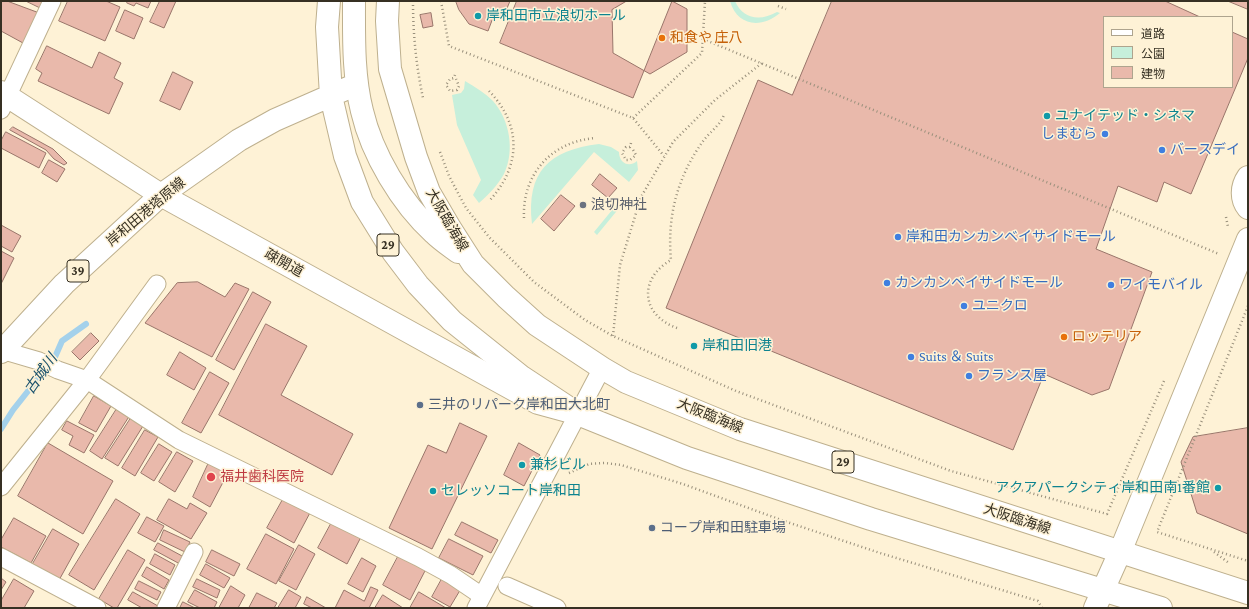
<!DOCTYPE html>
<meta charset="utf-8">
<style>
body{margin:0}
#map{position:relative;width:1249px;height:609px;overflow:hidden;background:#fef2d6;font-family:"Crimson Pro","Noto Sans JP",serif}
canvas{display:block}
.frame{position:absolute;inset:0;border:2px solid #363023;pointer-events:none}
.legend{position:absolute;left:1103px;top:16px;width:130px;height:72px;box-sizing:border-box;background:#fef2d6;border:1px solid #aea48e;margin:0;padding:5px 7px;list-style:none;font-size:12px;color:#363023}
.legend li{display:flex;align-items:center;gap:8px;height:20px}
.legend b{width:20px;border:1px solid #aea48e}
</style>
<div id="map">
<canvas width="1249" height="609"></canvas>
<div class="frame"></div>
<ul class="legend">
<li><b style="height:5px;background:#fff"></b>道路</li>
<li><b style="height:11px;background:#c6efdb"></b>公園</li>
<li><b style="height:11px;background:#e9b9ab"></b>建物</li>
</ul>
</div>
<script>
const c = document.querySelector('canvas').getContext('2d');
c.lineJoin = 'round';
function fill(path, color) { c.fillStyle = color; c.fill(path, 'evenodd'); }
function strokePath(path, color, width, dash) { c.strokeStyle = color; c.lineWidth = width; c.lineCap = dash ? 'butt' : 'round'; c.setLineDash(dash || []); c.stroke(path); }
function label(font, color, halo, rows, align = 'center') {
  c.font = font + ' "Crimson Pro","Noto Sans JP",serif'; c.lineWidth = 3; c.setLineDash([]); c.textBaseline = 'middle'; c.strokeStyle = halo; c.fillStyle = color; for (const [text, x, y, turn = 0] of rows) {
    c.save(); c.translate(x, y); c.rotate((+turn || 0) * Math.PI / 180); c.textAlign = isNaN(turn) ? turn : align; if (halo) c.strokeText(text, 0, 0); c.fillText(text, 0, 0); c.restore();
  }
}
fill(new Path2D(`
 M730,1H735C743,20 761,21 777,12L780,13C761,29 737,26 730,1Z
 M465,81C475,87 485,93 493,101C510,120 515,151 504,174C498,185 488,195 479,203L473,195L481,180L457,125L452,95L461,93L464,89Z
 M599,144L611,147L619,152C619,163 629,168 637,161L638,170L629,182L594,152L532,224C526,172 549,150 599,144Z
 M617,204L620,207L597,235L594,232Z`), '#c6efdb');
strokePath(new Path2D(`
 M1,429L13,410L55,357L62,341L86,324`), '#a4d1eb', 6);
const building = new Path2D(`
 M1,1H7L42,14L23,43L1,31Z
 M26,1H43L41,8Z
 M68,1H106L120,7L105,41L59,21Z
 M128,1H151L148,8L136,3L134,6L127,3Z
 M160,1H176L164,28L150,22Z
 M456,1H510L503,18L494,15L488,31L469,24L459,10Z
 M517,1H672L633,98L500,43Z
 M627,1H672L687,9V52L650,74L613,53L612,10Z
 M832,1H1165L1200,17H1104V87H1232V32L1248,39V58L1191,194L1164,182L1157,202L1118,186L1096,249L1152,272L1109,389L1092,395L1044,374L1013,450L666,308L758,80L792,95Z
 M1228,1H1248V9Z
 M125,10L143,18L134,39L116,31Z
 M431,13L433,26L423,28L420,15Z
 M47,46L92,68L99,52L121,63L114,78L123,83L109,114L38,81L42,73L36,69Z
 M173,72L193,82L180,110L160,101Z
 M13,127L53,149L67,163L64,165L54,159L46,150L10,130Z
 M6,132L46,153L39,168L1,148V141Z
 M49,160L65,169L57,182L42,173Z
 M600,174L617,188L608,198L592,185Z
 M561,195L575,206L554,231L541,219Z
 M1,225L21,236L12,252L1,246Z
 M1,251L14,258L1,284Z
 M198,282L225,297L235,283L249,289L212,357L145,323L177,283Z
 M253,292L271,302L234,370L216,360Z
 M266,324L307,346L281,395L353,434L332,475L219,415Z
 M91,333L99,341L80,360L72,352Z
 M180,352L206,368L194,390L167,375Z
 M210,372L229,383L201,433L182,423Z
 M94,396L111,406L96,432L79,423Z
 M118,407L130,415L102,459L90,451Z
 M131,418L143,426L118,466L105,458Z
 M67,421L94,435L84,453L69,445L73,436L62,430Z
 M460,423L487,436L432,549L389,528L428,445L446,453Z
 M1248,428V534L1197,513L1181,462L1193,437Z
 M145,430L158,437L135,476L122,468Z
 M48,443L113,481L83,534L18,496Z
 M519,443L540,455L524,486L504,475Z
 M159,444L172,452L154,481L141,473Z
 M177,452L193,461L175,492L159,482Z
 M211,458L231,467L210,507L193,497Z
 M286,494L312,509L294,543L267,528Z
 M116,499L140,514L94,590L69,575Z
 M169,499L187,509L190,503L207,513L191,539L157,520Z
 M147,517L164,526L155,542L138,533Z
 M14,518L46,536L31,563L1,547V540Z
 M332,522L361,537L347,564L318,548Z
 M462,522L498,540L491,553L455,535Z
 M53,529L79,544L58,582L31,567Z
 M164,530L190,542L185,552L160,540Z
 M266,534L294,549L276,584L247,569Z
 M449,539L483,556L473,575L439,558Z
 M158,543L184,557L180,564L154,550Z
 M299,545L315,554L296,590L279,581Z
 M128,550L145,560L117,608H114L99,599Z
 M212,550L240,564L234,576L206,562Z
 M400,553L427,567L410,600L383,585Z
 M155,554L175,565L170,575L150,564Z
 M362,558L376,566L363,592L348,584Z
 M206,564L230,578L224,588L200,575Z
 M147,567L169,580L164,589L142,576Z
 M443,577L462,587L450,607L432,597Z
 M1,578L6,582L1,590Z
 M14,579L34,591L24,608H1V601Z
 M197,579L220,590L217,598L193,587Z
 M139,581L161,592L157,600L135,589Z
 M231,586L245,595L238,608H219Z
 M371,587L378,590L369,608H335L344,590L364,601Z
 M195,590L217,602L214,608H200L188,602Z
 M289,590L301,597L295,608H278Z
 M133,592L158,606L156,608H142L128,600Z
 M419,592L446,608H410Z
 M257,593L277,603L274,608H249Z
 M383,595L403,608H375Z
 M307,597L326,608H312L304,604Z
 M183,602L195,608H180Z`);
fill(building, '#e9b9ab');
strokePath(building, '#99756a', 1);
const street = new Path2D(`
 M1,110L52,1
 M1,350L39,361L58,370L87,380L179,440L418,557L451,575L482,596
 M1,487L87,380L157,284
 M1,557L97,608
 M507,586L557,608
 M166,608L194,552
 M476,608L602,368`);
const secondary = new Path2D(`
 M1,92L161,195L538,403L571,412
 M1248,177C1241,187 1241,199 1248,208
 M1095,608L1120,552L1248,239`);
const primary = new Path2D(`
 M329,1L327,27L331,96L345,156L362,202L393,252L418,285L452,321L522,377L578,414L687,458L871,519L1161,608
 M354,1C354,37 353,75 362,111C372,154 401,203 434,233C441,240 450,246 458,252
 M388,1L387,21L390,69L416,157L429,192L450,228L473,264L506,297L537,325L602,368L626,382L740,429L1248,593
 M1,352L64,284L161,195L239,140L275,120L357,84`);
strokePath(street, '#beb08e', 19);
strokePath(secondary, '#beb08e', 24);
strokePath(primary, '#beb08e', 24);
strokePath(new Path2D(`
 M413,1C413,34 416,65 423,98
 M441,1L449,46L633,118L664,156
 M778,6L786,9
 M703,39L1219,254
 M455,75L454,78L450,79L446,85L450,91L457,90L459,86L456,79
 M489,91C522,125 521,166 490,200
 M633,118L702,53L705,1
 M631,143L630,147H626L622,153L626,160H630L636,155L632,148
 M440,152L449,176L466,208L489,237L534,282L585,320L613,336L736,391L951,471L1107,514L1164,381
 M1226,217L1228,227
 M524,218C522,174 552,141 596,138
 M1248,306L1157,532L1248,561
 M677,328C641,315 638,279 671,260C667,217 677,179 701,144C708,133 719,127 724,115
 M613,336L620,265L641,197L673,142L715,100L762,63
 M569,473L589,464L605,463L621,465L683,484L784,521L880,553L1038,601L1042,608
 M1214,552L1229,563`), '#988f7b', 2.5, [1, 3]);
strokePath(street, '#fff', 17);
strokePath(secondary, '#fff', 22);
strokePath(primary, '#fff', 22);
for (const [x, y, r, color] of [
 [478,16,4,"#0f9aa8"],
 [662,38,4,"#e8710a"],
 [1047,116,4,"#0f9aa8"],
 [1105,134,4,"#3f7fe0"],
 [1162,150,4,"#3f7fe0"],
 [583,205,4,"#6b7280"],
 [898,237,4,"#3f7fe0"],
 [887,283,4,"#3f7fe0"],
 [1111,285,4,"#3f7fe0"],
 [964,306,4,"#3f7fe0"],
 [1064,337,4,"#e8710a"],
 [694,346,4,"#0f9aa8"],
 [911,357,4,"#3f7fe0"],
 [969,376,4,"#3f7fe0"],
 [420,405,4,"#5c6f8a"],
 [522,465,4,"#0f9aa8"],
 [211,477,5,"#e0444e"],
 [1218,488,4,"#0f9aa8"],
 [433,491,4,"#0f9aa8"],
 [652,528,4,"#5c6f8a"]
]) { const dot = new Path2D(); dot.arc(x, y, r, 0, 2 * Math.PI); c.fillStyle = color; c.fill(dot); strokePath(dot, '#fef2d6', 1.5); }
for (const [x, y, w] of [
 [388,245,22],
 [78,271,22],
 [843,462,22]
]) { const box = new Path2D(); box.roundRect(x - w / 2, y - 11, w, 22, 3); c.fillStyle = '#fef2d6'; c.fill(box); strokePath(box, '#363023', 1); }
label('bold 13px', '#363023', null, [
 ["29",388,245],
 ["39",78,271],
 ["29",843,462]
]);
label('14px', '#0d838f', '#fef2d6', [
 ["岸和田市立浪切ホール",486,16],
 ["ユナイテッド・シネマ",1055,116],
 ["岸和田旧港",702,346],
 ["兼杉ビル",530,465],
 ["アクアパークシティ岸和田南1番館",1210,488,"right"],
 ["セレッソコート岸和田",441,491]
], 'left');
label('14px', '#c56008', '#fef2d6', [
 ["和食や 庄八",670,38],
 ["ロッテリア",1072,337]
], 'left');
label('14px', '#366cbe', '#fef2d6', [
 ["しまむら",1097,134,"right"],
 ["バースデイ",1170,150],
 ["岸和田カンカンベイサイドモール",906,237],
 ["カンカンベイサイドモール",895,283],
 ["ワイモバイル",1119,285],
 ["ユニクロ",972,306],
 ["Suits ＆ Suits",919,357],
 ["フランス屋",977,376]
], 'left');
label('14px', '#5b616d', '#fef2d6', [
 ["浪切神社",591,205]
], 'left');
label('14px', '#363023', '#fef2d6', [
 ["岸和田港塔原線",146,212,-40],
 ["大阪臨海線",447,220,60],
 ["疎開道",284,263,29],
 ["大阪臨海線",710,416,22],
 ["大阪臨海線",1017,519,18]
]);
label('14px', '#4e5e75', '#fef2d6', [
 ["三井のリパーク岸和田大北町",428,405],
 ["コープ岸和田駐車場",660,528]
], 'left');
label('14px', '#be3a42', '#fef2d6', [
 ["福井歯科医院",220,477]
], 'left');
label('italic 15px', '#1b526d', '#fef2d6', [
 ["古城川",41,374,-55]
]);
</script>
